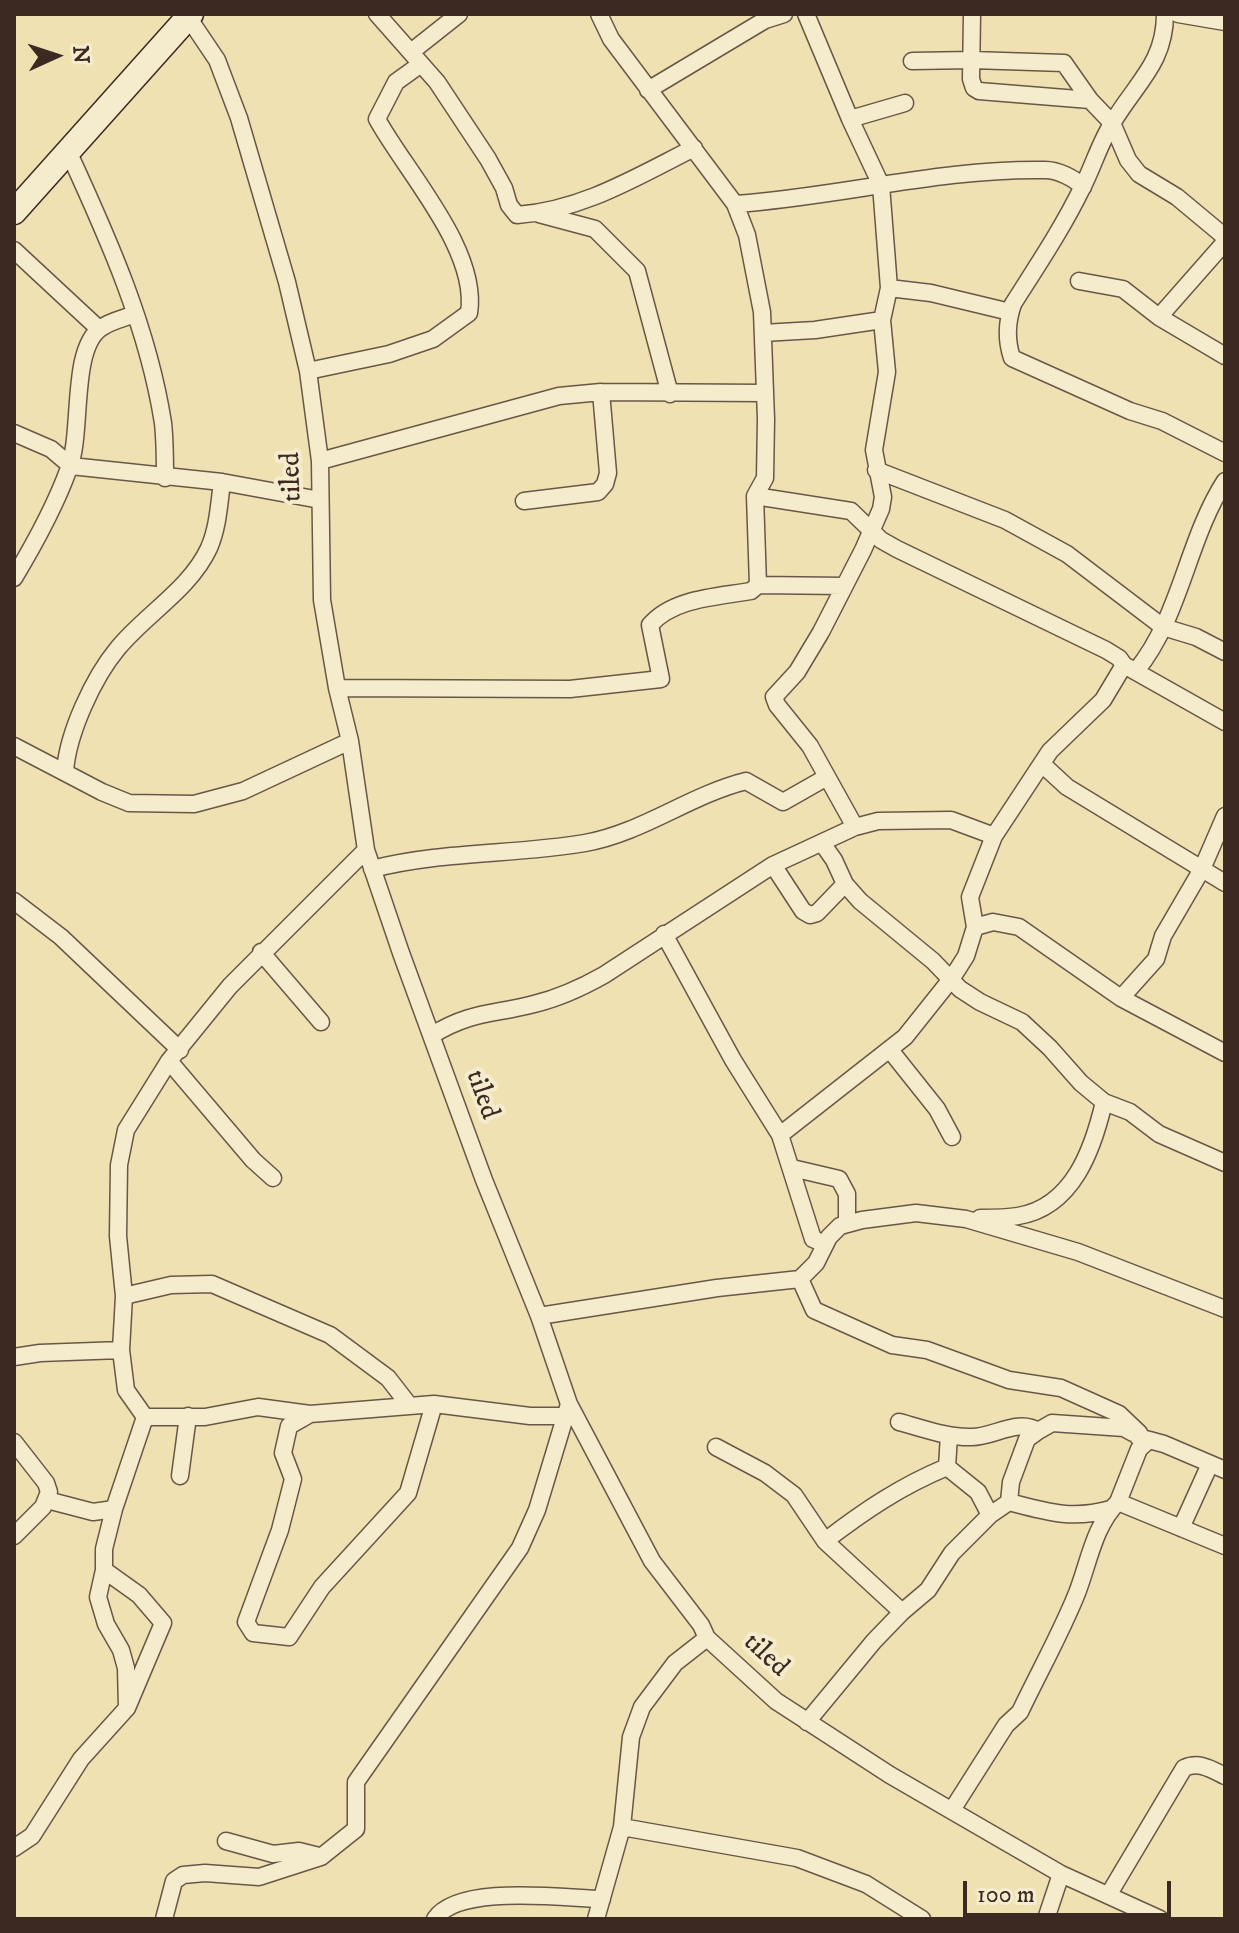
<!DOCTYPE html>
<style>
body{margin:0}
#map{position:relative;width:1239px;height:1933px;overflow:hidden;background:#f0e1b3;font-family:"IM FELL DW Pica",serif}
canvas{display:block}
.frame{position:absolute;inset:0;border:16px solid #3b2922;pointer-events:none}
.north{position:absolute;left:16px;top:16px;width:80px;height:80px;-webkit-text-stroke:6px #f5ecce;paint-order:stroke;rotate:87deg;font-size:22px;font-weight:700;line-height:32px;text-align:center;color:#3b2922}
.north::after{content:'';display:block;margin:auto;width:28px;height:36px;background:#3b2922;clip-path:polygon(50% 0,100% 100%,50% 72%,0 100%)}
.scale{position:absolute;left:963px;top:1881px;width:208px;height:36px;box-sizing:border-box;border:4px solid #3b2922;border-top:0;padding-left:10px;font-size:24px;line-height:28px;white-space:nowrap;color:#3b2922;-webkit-text-stroke:6px #f5ecce;paint-order:stroke}
</style>
<div id="map">
<canvas width="1239" height="1933"></canvas>
<div class="frame"></div>
<div class="north">N</div>
<div class="scale">100 m</div>
</div>
<script>
const c = document.querySelector('canvas').getContext('2d');
c.lineJoin = 'round';
function strokePath(path, color, width, dash) { c.strokeStyle = color; c.lineWidth = width; c.lineCap = dash ? 'butt' : 'round'; c.setLineDash(dash || []); c.stroke(path); }
function label(font, color, halo, rows, align = 'center') {
  c.font = font + ' "IM FELL DW Pica",serif'; c.lineWidth = 8; c.setLineDash([]); c.textBaseline = 'middle'; c.strokeStyle = halo; c.fillStyle = color; for (const [text, x, y, turn = 0] of rows) {
    c.save(); c.translate(x, y); c.rotate((+turn || 0) * Math.PI / 180); c.textAlign = isNaN(turn) ? turn : align; if (halo) c.strokeText(text, 0, 0); c.fillText(text, 0, 0); c.restore();
  }
}
const minor = new Path2D(`
 M377,14L437,82L488,159L504,188L509,205L517,215C583,210 636,177 694,148
 M599,14L611,39L735,204L747,235L762,312L766,419L765,478L755,496L758,585
 M806,14L850,119L881,185L889,288L882,320L887,372L874,450L883,497L881,509L863,550L821,632L797,672L774,697L777,705L810,746L855,827
 M972,14L971,79L974,88L979,91L1090,100
 M1165,14C1165,63 1136,83 1113,122C1100,142 1093,167 1082,188C1062,229 1037,266 1013,304C1007,321 1006,340 1012,358L1130,411L1162,421L1225,453
 M1178,14L1225,22
 M188,17L217,60L239,118L287,282L308,371L320,461L322,600L337,688L350,741L366,850L401,953L484,1180L539,1316L569,1404L652,1561L701,1625L707,1638L776,1701L890,1775L1061,1874L1160,1919
 M411,52L459,14
 M912,61L972,60L1064,63L1090,100L1112,123L1128,160L1139,174L1177,197L1225,237
 M648,90L765,20L784,14
 M850,119L905,103
 M68,151C108,238 148,327 163,423C165,441 165,460 165,478
 M735,204C837,197 943,168 1045,170C1058,170 1074,178 1083,187
 M539,214L595,229L637,271L670,394
 M14,250L99,329
 M1079,281L1123,289L1159,317L1225,356
 M889,288L931,293L1010,312
 M1159,317L1225,242
 M763,333L815,330L882,320
 M308,371L389,354L433,339L469,313C479,250 406,172 377,119L396,82L421,64
 M14,433L51,449L71,466L222,482L320,500
 M320,461L559,396L601,392L765,393
 M876,470L1005,520L1067,554L1163,627L1196,637L1225,652
 M755,496L851,511L881,540L897,549L1106,650L1119,658L1124,665L1225,722
 M524,501L598,492L605,484L608,473L601,392
 M14,578C35,543 55,507 69,468C83,432 70,349 101,328C110,321 125,318 135,314
 M1136,671C1181,616 1187,540 1225,481
 M337,688L570,689L661,679L650,625C673,598 717,597 751,591L758,585L844,586
 M14,746L102,792L129,803L194,804L243,791L350,741
 M1042,764L1067,787L1225,883
 M65,771C68,733 93,678 118,648C146,614 190,589 209,548C218,527 219,505 222,482
 M822,843L834,860L845,884L860,901L933,961L960,989L980,1002L1022,1022L1050,1048L1081,1083L1104,1102L1130,1112L1159,1134L1225,1163
 M773,865L803,911L810,915L817,913L845,884
 M372,869C442,851 514,855 585,843C642,833 690,795 746,781L783,802L827,777
 M14,901L61,937L180,1050
 M975,927L993,922L1019,927L1121,998L1225,1053
 M664,934L733,1060L780,1135L813,1239L825,1244
 M261,952L321,1022
 M1121,998L1156,959L1163,936L1202,869L1225,816
 M432,1035C472,1011 492,1015 534,1004C559,998 581,988 604,975L773,865L855,827L878,821L951,820L994,836
 M890,1050L937,1109L952,1137
 M169,1061L253,1160L273,1178
 M780,1135L905,1037L952,978L966,956L975,927L970,897L994,836L1050,751L1103,700L1124,665
 M792,1168L839,1179L847,1194V1224
 M980,1218C992,1218 1006,1218 1018,1216C1073,1207 1093,1149 1104,1102
 M800,1279L814,1310L892,1345L927,1350L1009,1380L1061,1388L1119,1414L1139,1433L1138,1437L1164,1444L1225,1470
 M124,1296L171,1285L212,1284L330,1335L388,1378L409,1405
 M539,1316L717,1288L800,1279L816,1263L829,1237L840,1226L862,1220L916,1213L966,1219L1078,1252L1225,1309
 M14,1357L40,1353L121,1350
 M310,1414L289,1426L283,1453L293,1479L280,1530L246,1622L253,1633L289,1637L322,1587L408,1493L434,1404
 M145,1417H205L258,1407L310,1414L434,1404L530,1416H567
 M899,1422C922,1428 948,1438 972,1437C994,1437 1018,1418 1038,1431L1052,1423L1124,1428L1133,1433
 M949,1435L947,1467L978,1492L990,1515
 M14,1442L46,1483L49,1492L43,1507L14,1536
 M716,1447L765,1473L794,1495L825,1541L902,1612
 M180,1476L188,1416
 M47,1500L93,1512L114,1509
 M1009,1502C1047,1512 1072,1520 1111,1509
 M1118,1502L1225,1546
 M1181,1528L1210,1464
 M825,1541C864,1511 901,1486 947,1467
 M127,1708L126,1668L121,1650L106,1624L98,1597L104,1570V1549L114,1509L145,1417L126,1390L121,1350L124,1296L118,1236L119,1165L126,1130L169,1061L230,986L366,850
 M807,1722L874,1641L902,1612L928,1590L952,1553L990,1515L1009,1502L1011,1482L1027,1439L1038,1431
 M952,1810L1006,1725L1020,1712C1039,1672 1061,1633 1077,1593C1089,1562 1094,1526 1118,1502L1139,1449L1148,1441
 M622,1827L797,1858L866,1884L922,1919
 M226,1841L273,1854L299,1851L319,1856
 M14,1848L32,1836L81,1759L127,1708L163,1623L139,1595L104,1570
 M1109,1894L1184,1768C1199,1761 1211,1769 1225,1776
 M164,1919L174,1881L183,1875L205,1873L259,1877L321,1857L356,1829V1782L520,1548L537,1510L569,1404
 M435,1919C458,1884 562,1898 602,1899
 M596,1919L622,1827L631,1737L642,1707L675,1663L707,1638
 M1046,1919L1061,1874`);
const secondary = new Path2D(`
 M14,212L191,14`);
strokePath(minor, '#685746', 19);
strokePath(secondary, '#3b2922', 27);
strokePath(minor, '#f5ecce', 16);
strokePath(secondary, '#f5ecce', 24);
label('28px', '#3b2922', '#f5ecce', [
 ["tiled",293,477,-92],
 ["tiled",481,1095,70],
 ["tiled",765,1656,43]
]);
</script>
